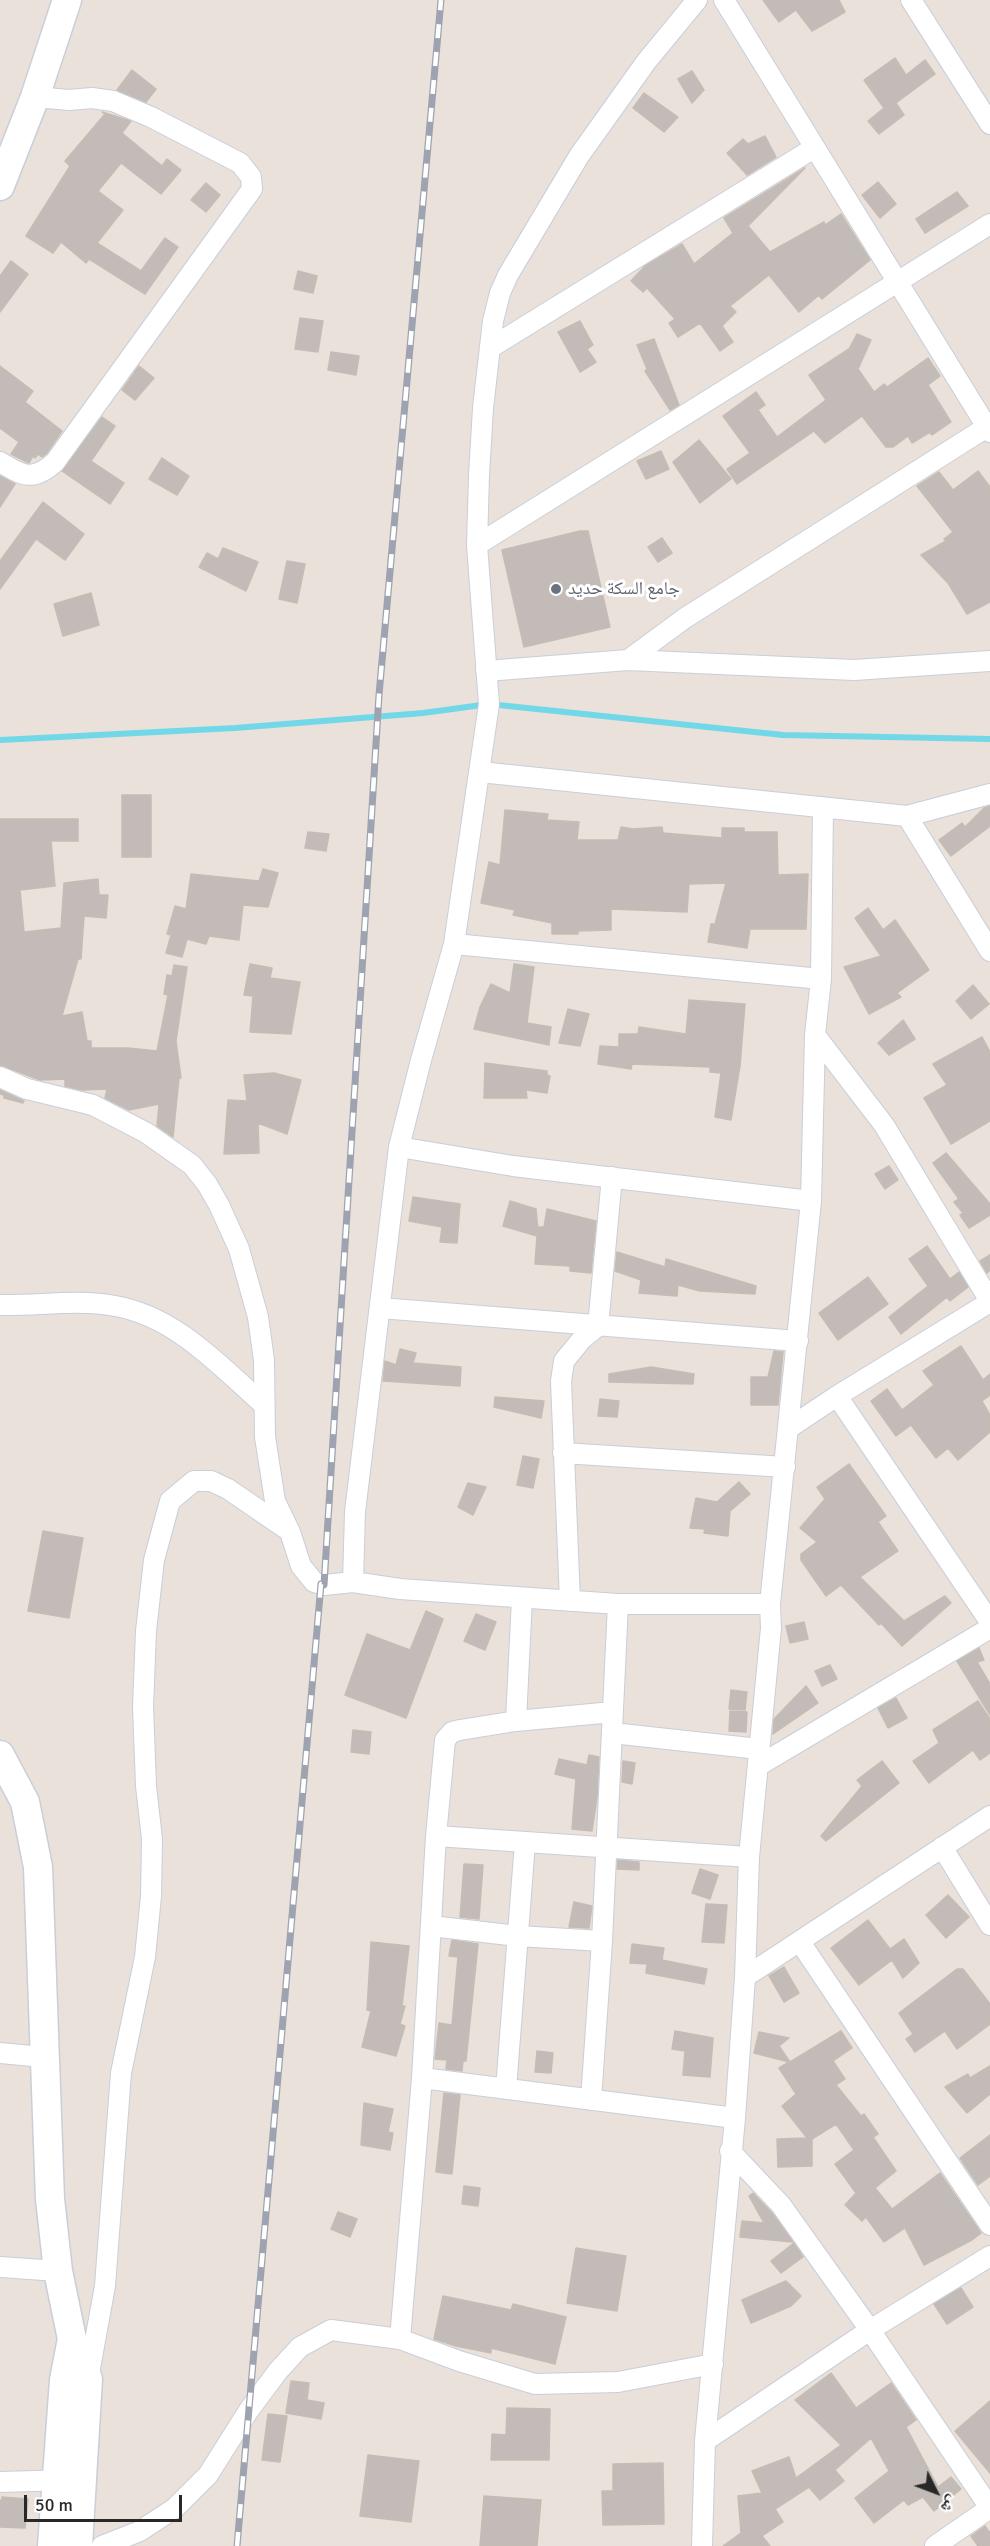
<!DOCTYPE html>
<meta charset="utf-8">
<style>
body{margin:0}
#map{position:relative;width:990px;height:2546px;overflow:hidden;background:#eae1da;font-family:Signika,"Noto Naskh Arabic",sans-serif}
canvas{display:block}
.north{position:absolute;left:906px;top:2462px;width:60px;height:60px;-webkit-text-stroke:4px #fff;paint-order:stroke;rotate:132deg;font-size:16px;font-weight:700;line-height:24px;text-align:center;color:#282828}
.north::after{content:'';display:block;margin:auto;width:21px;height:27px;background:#282828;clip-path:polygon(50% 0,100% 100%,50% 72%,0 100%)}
.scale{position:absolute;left:24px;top:2495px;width:158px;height:27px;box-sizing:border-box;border:3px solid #282828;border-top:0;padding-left:8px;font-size:18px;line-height:21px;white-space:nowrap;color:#282828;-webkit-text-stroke:4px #fff;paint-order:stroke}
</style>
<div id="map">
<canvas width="990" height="2546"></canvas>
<div class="north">ش</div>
<div class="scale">50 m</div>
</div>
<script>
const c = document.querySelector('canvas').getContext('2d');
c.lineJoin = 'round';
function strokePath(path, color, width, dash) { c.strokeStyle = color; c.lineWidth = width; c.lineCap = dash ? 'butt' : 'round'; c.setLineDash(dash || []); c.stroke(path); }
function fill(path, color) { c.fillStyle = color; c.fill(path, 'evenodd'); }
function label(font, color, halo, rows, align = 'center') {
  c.font = font + ' Signika,"Noto Naskh Arabic",sans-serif'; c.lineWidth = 6; c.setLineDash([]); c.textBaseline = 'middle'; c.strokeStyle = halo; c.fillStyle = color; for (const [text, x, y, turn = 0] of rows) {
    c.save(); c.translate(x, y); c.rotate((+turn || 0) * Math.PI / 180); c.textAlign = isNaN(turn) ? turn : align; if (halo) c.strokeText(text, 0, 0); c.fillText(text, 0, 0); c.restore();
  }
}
strokePath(new Path2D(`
 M0,740L235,728L423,713L489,704L783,735L990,739`), '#72d8e7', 6);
const building = new Path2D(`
 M763,0H839L845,12L812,31L796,10L779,22Z
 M895,58L906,75L925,60L935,74L896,103L904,115L879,134L868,121L884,108L864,80Z
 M132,70L156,89L146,102L117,90Z
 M692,71L704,90L692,103L678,79Z
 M644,93L678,117L664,132L633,108Z
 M102,112L131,121L122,133L162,166L167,159L181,170L161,194L121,163L98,191L123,210L97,243L141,271L165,238L178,247L145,294L89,259L86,263L61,242L53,253L26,236L70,166L65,161L105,114Z
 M765,136L776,157L747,175L727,153L743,139L748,144Z
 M805,168L748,226L770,252L824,222L825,225L841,214L870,260L822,299L819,295L799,312L769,275L730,306L736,312L722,326L733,342L720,351L700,323L678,337L669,323L675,319L647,288L643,292L631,281L645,266L682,244L694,264L733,233L724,218Z
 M878,182L896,204L880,218L862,195Z
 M206,183L220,195L206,212L191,200Z
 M957,192L968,206L925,233L916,219Z
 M11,261L28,274L0,312V276Z
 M298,271L317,276L313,293L294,289Z
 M300,318L323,321L318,352L295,349Z
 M580,321L593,345L587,349L596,362L580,372L558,332Z
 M857,334L871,340L858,369L874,392L884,384L887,387L928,358L940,376L928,385L951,422L932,435L930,432L912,443L908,436L893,447H886L862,416L825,443L814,431L737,484L727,469L750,453L723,416L756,392L765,405L758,410L777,437L826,400L809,375L849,349Z
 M654,339L679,405L670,410L645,371L647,369L637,345Z
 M331,352L359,356L356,375L328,370Z
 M0,366L33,391L25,402L62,431L46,454L42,457L38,454L35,458L33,456L29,463L11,454L19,442L0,428Z
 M139,366L154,378L135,400L122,390Z
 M102,417L115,426L91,461L124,483L110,504L62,471Z
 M699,440L731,479L700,503L673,462Z
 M661,451L669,469L646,479L637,461Z
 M162,458L189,476L177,495L149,479Z
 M978,471L990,487V602L967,614L948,583L921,555L946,541L944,539L953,532L917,486L939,472L953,490Z
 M0,476L15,484L0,507Z
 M43,502L84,534L65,560L36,539L0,589V561Z
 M580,531H588L610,627L524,647L502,550Z
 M662,538L672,553L658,562L648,547Z
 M223,548L258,562L246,591L199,567L207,553L218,559Z
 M287,561L305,564L297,603L279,599Z
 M91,593L99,625L63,636L54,604Z
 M122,795H151V857H122Z
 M990,806V826L951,856L939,840L962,823L965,827L984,808Z
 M505,810L548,814L547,820L579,822L577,840H618L621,827L633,829L662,827L663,833L722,838V828H744V832H777L778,875L808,874L806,929H750L747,948L708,942L711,924H715L726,883L689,884L687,912L611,909V930L578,931V934H552V923L513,915L515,910L481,903L489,862L500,865Z
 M0,819H78V841H51L55,886L20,890L24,932L61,928L64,883L98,879L99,895H108L106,918L84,916L81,959H78L62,1016L82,1012L87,1041H91V1048H128L157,1051L168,995L164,994L167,975L172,976L174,965L187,967L176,1041L181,1078H179L173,1137L157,1126L159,1104L129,1110L105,1098L107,1089L81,1090L65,1086V1079L40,1080L0,1065Z
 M308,832L329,834L326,851L305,848Z
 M263,869L278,873L268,907L243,905L239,940L209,936L206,944L187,939L182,957L166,953L171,935L167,934L175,906L186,909L191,874L259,881Z
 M868,908L883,930L895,920L929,970L897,993L901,997L869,1014L844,967L881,956L855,918Z
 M250,964L272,968L270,978L300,982L291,1034L250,1032L253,996L244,995Z
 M514,964L534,967L527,1023L551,1027L549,1045L474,1029L480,1007L491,984L510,993Z
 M973,985L989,1004L971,1019L956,1001Z
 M689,1000L745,1004L740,1066L731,1120L715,1117L721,1073L710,1072V1067L632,1064L631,1069L598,1064L600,1046L619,1047V1034H638L639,1027L686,1034Z
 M568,1009L589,1014L580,1046L559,1043Z
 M903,1020L915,1039L889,1055L878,1043Z
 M982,1037L990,1052V1121L951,1144L924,1098L947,1085L933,1064Z
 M485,1063L547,1071V1075L550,1076L547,1093L526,1090L527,1098H484Z
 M274,1073L301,1080L287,1134L258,1123L259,1153L224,1154L228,1100L247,1101L244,1075Z
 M0,1090L24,1101L23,1103L4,1098V1095L0,1094Z
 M946,1153L990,1204V1215L969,1228L960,1215L963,1213L954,1202L959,1199L933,1163Z
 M889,1166L898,1180L885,1189L875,1174Z
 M413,1197L460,1204L457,1243L440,1242L442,1227L409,1221Z
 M510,1201L536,1209L538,1231V1227H544L547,1209L596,1221L591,1273L570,1271V1266L535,1264L537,1236L503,1226Z
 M927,1246L950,1279L959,1272L968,1287L950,1301L947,1297L901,1334L889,1317L928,1286L909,1259Z
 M617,1252L665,1267L666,1259L756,1286L755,1294L700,1291L678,1285L677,1296L639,1293L641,1280L615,1271Z
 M990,1255V1270L987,1273L980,1261Z
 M868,1277L888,1304L838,1340L819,1313Z
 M961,1346L983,1380L990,1374V1395L982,1401L990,1415V1432L958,1460L948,1448L936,1458L911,1425L896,1436L871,1401L887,1389L902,1410L934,1385L923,1371Z
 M400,1349L416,1353L413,1363L461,1367L460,1386L383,1381L385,1361L396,1365Z
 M774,1351L783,1352L778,1405H751V1377H768Z
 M651,1367L694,1374L693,1384L609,1382V1374Z
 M495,1397L544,1401L541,1418L494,1407Z
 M600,1399L619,1401L617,1417L598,1416Z
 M523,1456L539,1459L533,1488L517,1485Z
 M849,1464L886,1516L878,1522L898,1551L860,1577L904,1621L945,1596L951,1603L902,1646L881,1623L879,1625L841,1585L826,1596L801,1560V1554L817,1542L800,1528L825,1499L817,1487Z
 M739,1482L750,1494L730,1511L728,1536L704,1533L705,1529L690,1528L696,1498L717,1502Z
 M468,1483L486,1487L473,1515L458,1507Z
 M43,1531L83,1538L69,1618L28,1611Z
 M426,1611L443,1619L406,1718L345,1695L367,1634L410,1650Z
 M476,1614L496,1622L485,1650L464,1641Z
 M804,1622L808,1639L790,1643L786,1626Z
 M979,1648L984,1660L977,1662L990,1684V1715L957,1661Z
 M830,1665L837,1679L822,1686L815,1671Z
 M806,1686L818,1703L773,1734L774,1719Z
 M731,1690L747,1692L745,1710L729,1709Z
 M896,1698L907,1718L888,1728L878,1708Z
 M978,1701L990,1719V1753L980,1760L973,1750L929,1783L913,1761L939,1743L933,1730Z
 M730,1711L747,1712L746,1732L729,1731Z
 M353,1730L371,1732L369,1754L351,1752Z
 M589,1755L599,1757L597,1798L592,1831L572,1829L576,1779L555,1774L559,1759L587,1765Z
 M623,1761L635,1763L632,1784L622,1782Z
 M882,1761L899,1783L826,1841L821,1836L862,1786L857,1780Z
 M618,1860L639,1862V1870L617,1869Z
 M464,1864L483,1865L479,1919L460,1917Z
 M700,1869L718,1875L710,1899L692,1893Z
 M948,1895L969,1917L946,1938L926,1915Z
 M574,1902L592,1906L589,1928L569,1927Z
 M706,1904L727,1905L724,1943L702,1942Z
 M868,1920L890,1949L904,1939L919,1963L903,1978L892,1960L859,1985L831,1948Z
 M452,1940L478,1944L466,2061H463L462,2071L446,2069L447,2060L435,2059L439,2023L452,2025L458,1957L449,1956Z
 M371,1942L409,1946L402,2006H405L400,2024L405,2026L396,2056L362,2047L371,2011L367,2010Z
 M632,1944L664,1948L662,1960L707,1969L704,1984L646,1973L647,1964L630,1963Z
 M784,1967L799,1993L784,2002L769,1976Z
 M957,1969H963L990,2004V2024L957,2049L945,2031L915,2052L906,2039L913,2034L899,2013Z
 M675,2031L713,2038L710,2077L683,2075L685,2051L672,2049Z
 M841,2031L852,2048L833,2061L845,2079L836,2085L861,2116L864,2114L878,2134L873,2137L896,2171L875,2188L892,2209L940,2173L981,2233L972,2240L924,2265L905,2228L884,2242L866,2217L862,2221L845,2205L856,2193L835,2164L854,2150L836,2124L812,2139V2166L778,2167L777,2139L807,2138L782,2106L796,2094L779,2068L789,2062L754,2053L759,2032L789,2038L779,2046L790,2062Z
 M537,2051L553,2053L551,2073L535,2072Z
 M990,2066V2094L967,2113L945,2087L968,2074L970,2078Z
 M444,2093L460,2095L452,2174L436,2172Z
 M364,2103L393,2109L388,2132L393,2133L390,2150L361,2145Z
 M990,2135V2176L978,2185L960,2158Z
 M464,2186L480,2188L478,2206L462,2204Z
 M753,2193L772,2213L793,2242L740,2237L742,2221L764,2223L749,2196Z
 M338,2212L357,2219L350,2237L331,2229Z
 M794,2243L803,2257L781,2273L771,2261Z
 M576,2248L626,2256L617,2311L567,2303Z
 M786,2281L801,2296L791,2306L751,2323L742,2300Z
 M961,2288L973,2307L947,2324L934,2304Z
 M443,2296L511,2310L513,2304L566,2317L555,2364L491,2348V2353L456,2346L434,2339Z
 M831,2373L856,2408L891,2383L916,2420L906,2427L938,2487L951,2477L961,2489L934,2511L923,2497L908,2505L904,2500L874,2523L855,2498L889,2471L871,2438L835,2470L844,2481L820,2500L809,2487L775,2509L783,2522L762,2536L770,2546H723L741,2533L738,2496L762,2493L752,2471L789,2457L796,2478L841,2445L795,2400Z
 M291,2381L309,2383L307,2400L324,2403L321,2419L286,2413Z
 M990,2401V2473L955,2431Z
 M507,2408L550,2409L549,2460H491L492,2434L506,2435Z
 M268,2414L287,2416L280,2462L262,2460Z
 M368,2455L419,2461L411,2522L360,2516Z
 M663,2463L664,2524L603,2525L602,2491H613V2464Z
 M484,2496L541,2500L537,2546H480Z
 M2,2497L28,2499L25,2528L0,2527V2500L2,2501Z
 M985,2526L990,2533V2546H978L971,2536Z`);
fill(building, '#c2bbb7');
strokePath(building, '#c5bdb4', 1.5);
const street = new Path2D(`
 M724,0L990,432
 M911,0L990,124
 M490,348L814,148
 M0,462C23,476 33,482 55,462L252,189L251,177L240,163L151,117L113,101L92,98L69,100L35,97
 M477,545L990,224
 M628,660L685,618L987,427
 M486,671L628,660L854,670L990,661
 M480,772L907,816L990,794
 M907,816L990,951
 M454,944L821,979
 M815,1035L884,1125L990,1301
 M0,1077L27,1089L93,1105L145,1132L192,1165L207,1184L219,1205L239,1249L258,1317L264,1360L265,1437L275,1501L290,1532L301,1566L314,1582L324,1585L353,1582L400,1589L618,1604H770
 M399,1147L513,1166L811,1201
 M0,1305C38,1306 77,1299 115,1306C175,1316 220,1366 263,1404
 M380,1308L798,1341
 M837,1396L990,1622
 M789,1428L837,1396L990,1302
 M563,1453L785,1467
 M353,1582L355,1512L399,1147L421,1060L454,944L489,704L477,545L479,475L483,408L493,321L500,293L508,275L579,156L646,62L697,0
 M570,1601L561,1381L564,1361L582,1339L598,1326L612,1177
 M516,1721L522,1598
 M612,1733L759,1749
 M758,1766L990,1628
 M436,1836L749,1857
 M942,1847L990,1925
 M431,1926L518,1936L602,1941
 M800,1942L990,2225
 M745,1977L990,1816
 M0,2053L43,2057
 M422,2078L735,2118
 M506,2089L525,1842
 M591,2100L602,1941L618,1604
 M730,2151L781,2205L870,2330L990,2508
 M0,2267L58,2271
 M400,2339L422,2078L436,1836L445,1740L452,1732L460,1730L516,1721L613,1712
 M88,2379L105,2286L121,2073L145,1957L151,1896L152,1839L146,1786L143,1707L146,1631L154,1560L170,1501L194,1481H211L228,1489L288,1530
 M705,2441L870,2330L990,2256
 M0,2482L69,2480
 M102,2546L140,2531L175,2508L208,2475L249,2410L278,2371L300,2347L331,2330L400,2339L459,2361L535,2384L618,2382L713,2364
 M702,2546L705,2441L735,2118L745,1977L749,1857L771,1628L770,1604L811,1201L815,1035L821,979L823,807
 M935,2546L990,2508`);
const secondary = new Path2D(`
 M0,186L35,97L67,0
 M0,1755L25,1802L38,1867L50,2199L58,2271L72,2339L88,2379L78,2546
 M52,2546L64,2380L72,2339`);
strokePath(street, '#c9ced9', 22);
strokePath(secondary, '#c9ced9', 31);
strokePath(street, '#fff', 20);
strokePath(secondary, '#fff', 28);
const rail = new Path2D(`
 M237,2546L321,1584L324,1585L379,695L441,0`);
strokePath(rail, '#9ea3b1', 7);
strokePath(rail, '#fff', 4.5, [14]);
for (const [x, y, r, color] of [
 [556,589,6,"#6b7280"]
]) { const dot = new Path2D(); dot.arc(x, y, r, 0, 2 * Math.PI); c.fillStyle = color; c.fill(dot); strokePath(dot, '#fff', 2); }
label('18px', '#5b616d', '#fff', [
 ["جامع السكة حديد",568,589]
], 'left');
</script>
